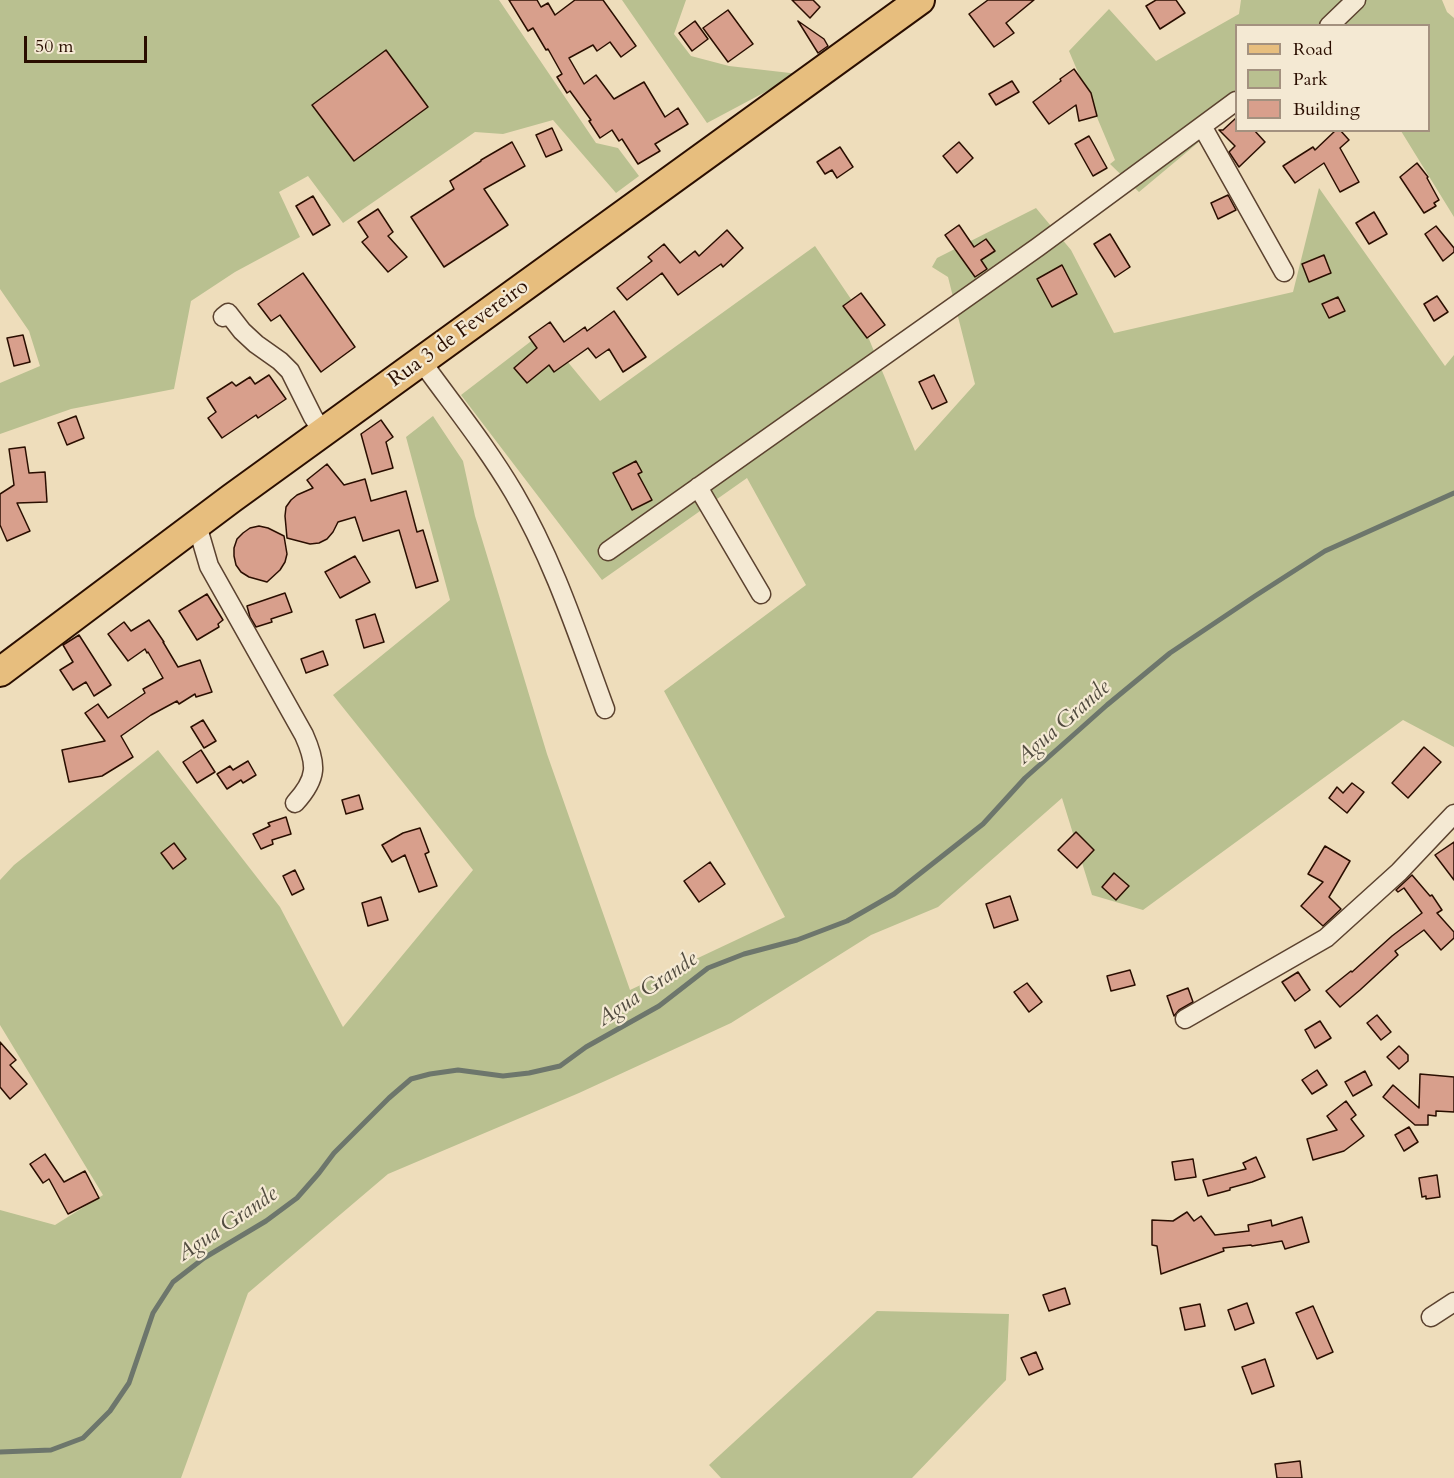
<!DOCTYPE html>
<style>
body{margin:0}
#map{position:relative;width:1454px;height:1478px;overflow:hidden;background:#edb;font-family:Cardo,serif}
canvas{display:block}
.legend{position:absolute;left:1235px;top:24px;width:195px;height:108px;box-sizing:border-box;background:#f4e9d3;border:2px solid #a3917f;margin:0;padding:8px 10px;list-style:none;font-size:18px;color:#2a0e00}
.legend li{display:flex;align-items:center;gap:12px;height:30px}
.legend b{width:30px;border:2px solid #a3917f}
.scale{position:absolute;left:24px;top:36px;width:123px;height:27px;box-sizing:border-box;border:3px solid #2a0e00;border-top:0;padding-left:8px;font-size:18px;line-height:21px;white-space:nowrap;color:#2a0e00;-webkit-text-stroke:4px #f4e9d3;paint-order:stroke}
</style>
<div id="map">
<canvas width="1454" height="1478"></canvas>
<ul class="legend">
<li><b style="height:8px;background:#e7be7e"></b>Road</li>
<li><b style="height:16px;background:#b9c090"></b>Park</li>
<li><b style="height:16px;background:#d89f8c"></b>Building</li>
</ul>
<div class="scale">50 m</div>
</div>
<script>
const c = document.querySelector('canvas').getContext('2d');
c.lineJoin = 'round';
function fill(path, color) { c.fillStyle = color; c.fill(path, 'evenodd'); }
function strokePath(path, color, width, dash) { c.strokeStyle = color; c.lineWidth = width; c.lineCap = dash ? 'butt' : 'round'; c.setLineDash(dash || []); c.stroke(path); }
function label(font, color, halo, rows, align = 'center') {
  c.font = font + ' Cardo,serif'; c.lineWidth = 4.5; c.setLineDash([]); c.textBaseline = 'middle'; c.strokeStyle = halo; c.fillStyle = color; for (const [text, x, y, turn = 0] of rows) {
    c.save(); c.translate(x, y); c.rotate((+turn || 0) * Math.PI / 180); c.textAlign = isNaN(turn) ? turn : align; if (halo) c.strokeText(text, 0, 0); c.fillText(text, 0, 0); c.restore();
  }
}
fill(new Path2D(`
 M0,0H499L596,143L618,148L639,176L616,193L553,120L503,134L475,132L343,223L308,176L279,192L300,237L235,272L191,301L174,389L71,409L0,434V383L40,366L29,331L0,289Z
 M622,0H686L674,34L691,56L729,66L799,74L707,123Z
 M1241,0H1442L1447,12L1454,18V217L1401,131L1428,130V26H1236V111L1139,192L1110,164L1115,160L1069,51L1109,9L1156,61L1239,14Z
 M1319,188L1445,366L1454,355V747L1403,720L1143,910L1092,895L1062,798L938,907L871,935L731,1023L579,1093L388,1174L248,1293L181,1478H0V1210L55,1225L103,1195L0,1025V880L14,865L158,750L280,907L343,1027L473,870L333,695L450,600L406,437L433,416L463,461L475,516L547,754L630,990L785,917L664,691L806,585L747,478L602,580L461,395L543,332L600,401L815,246L855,305L915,451L975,384L948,277L932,267L937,258L1036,208L1071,250L1114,333L1293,292Z
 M877,1311L1009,1314L1006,1380L912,1478H721L709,1465Z`), '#b9c090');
strokePath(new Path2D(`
 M0,1452L51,1450L83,1438L110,1411L129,1383L153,1313L173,1282L204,1258L266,1221L297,1198L319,1173L334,1153L389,1098L411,1079L430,1074L458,1070L503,1076L529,1073L560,1066L586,1047L659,1006L708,968L744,954L797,940L847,921L894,894L983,824L1025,778L1107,705L1170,653L1255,596L1325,551L1454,493`), '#6d766c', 5);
const building = new Path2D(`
 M509,0H537L541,7L548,3L555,15L575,0H603L636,46L621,57L610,42L597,51L593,45L569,58L584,84L596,75L614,99L644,82L665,117L678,108L688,124L655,144L660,151L638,164L622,139L619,141L612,130L600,138L589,121L591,120L570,91L567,93L557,77L562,74L548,49L546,50L533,28L528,31Z
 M792,0H813L820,7L810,18Z
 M988,0H1034L1006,23L1014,33L994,47L969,14Z
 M1156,0H1176L1185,13L1160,29L1146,6Z
 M728,10L753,44L728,62L703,28Z
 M695,21L708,39L692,51L679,33Z
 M798,21L824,39L828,46L818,53Z
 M386,50L428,107L354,161L312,105Z
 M1074,69L1091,93L1097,116L1079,121L1076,105L1049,124L1033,102L1061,81L1060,79Z
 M1012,81L1019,92L996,105L989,94Z
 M1236,118V130H1254L1265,142L1239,167L1229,152L1235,146L1219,130H1223Z
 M552,128L562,150L546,157L536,135Z
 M1336,130H1340L1349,140L1340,148L1359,182L1340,192L1324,163L1295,183L1283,166L1313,147L1315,150Z
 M1089,136L1107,168L1093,176L1075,144Z
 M512,142L525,166L484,189L508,225L444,267L411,217L454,189L450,181L481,161V160Z
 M959,142L973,158L957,173L943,156Z
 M840,147L853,167L837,178L832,170L825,174L817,162Z
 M1417,163L1428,177L1427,178L1439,200L1434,203L1436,206L1424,213L1400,177Z
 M1228,195L1236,210L1218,219L1211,203Z
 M313,196L330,225L313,235L296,206Z
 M378,209L393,232L388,236L407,257L388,272L362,242L368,237L358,222Z
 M1374,212L1387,234L1369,244L1356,223Z
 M959,225L974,247L986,239L995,251L981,260L987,269L975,277L945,235Z
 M1436,226L1454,248V252L1443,261L1425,234Z
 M727,230L743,248L723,267L721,264L678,295L662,273L627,300L617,288L652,261L648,257L664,244L680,263L695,251L699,256Z
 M1110,234L1130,267L1115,277L1094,244Z
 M1324,255L1331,273L1309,282L1302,264Z
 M1062,265L1077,294L1052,307L1037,279Z
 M303,273L355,347L321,372L280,315L271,321L258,304Z
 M861,293L885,325L867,338L843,306Z
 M1437,296L1448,312L1434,321L1424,304Z
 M1338,297L1345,311L1329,318L1322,304Z
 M614,311L646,357L623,372L609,349L596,358L588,348L554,372L549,365L527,383L514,368L537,348L529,337L550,322L564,342L585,327L587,331Z
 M23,335L30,362L14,366L7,338Z
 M269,375L286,399L258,418L256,415L222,438L208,418L216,412L207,398L232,382L236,386L250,377L255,384Z
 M934,375L947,402L932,409L919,382Z
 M76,416L84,438L67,445L58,423Z
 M381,420L393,437L386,442L393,468L372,474L361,434Z
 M25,447L29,473L45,472L47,502L17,503L30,531L7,541L0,525V494L14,485L9,449Z
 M636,461L642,472L638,474L652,500L632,510L613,473Z
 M327,464L344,485L365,479L371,501L406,491L417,532L423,530L438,581L416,588L399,530L363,541L355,517L338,522L333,532L327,539L319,543L310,544L287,538L285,516L286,507L291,500L297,495L313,488L307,480Z
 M259,526L268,528L284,536L287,554L285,562L280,570L267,582L249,577L241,572L236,565L234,556V548L237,539L243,533L250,528Z
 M355,556L370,582L340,598L325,572Z
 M285,593L292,612L271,619L272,622L256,627L250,617L247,606Z
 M207,594L223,620L218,624L219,627L197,640L179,611Z
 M375,614L384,642L364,648L356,620Z
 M149,620L164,642H163L178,667L200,660L212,692L196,697L195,694L179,704L177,701L151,715L121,736L133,757L102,776L69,782L62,750L105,741L85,713L98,704L108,718L145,693L143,689L163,678L148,652L147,653L145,649L128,661L108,634L124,622L131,631Z
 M79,635L111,685L94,696L86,682L73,690L60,670L73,662L63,645Z
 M323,651L328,665L306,673L301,659Z
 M203,720L216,741L204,748L191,727Z
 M1424,747L1441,762L1408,798L1392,783Z
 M201,750L215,772L197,783L183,762Z
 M248,761L256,775L243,783L241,780L227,789L217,774L230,766L233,770Z
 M1352,783L1364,792L1347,813L1329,798L1337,787L1343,793Z
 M359,795L363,809L346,814L342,800Z
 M286,817L291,834L272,840L273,844L261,849L253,834L270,826L268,823Z
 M420,828L429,852L425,854L437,886L419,892L405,855L392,862L382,845L403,833Z
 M1076,832L1094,850L1077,868L1058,850Z
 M1454,842V880L1435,855Z
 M174,843L186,859L173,869L161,853Z
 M1325,846L1350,861L1329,897L1341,909L1323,926L1301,906L1323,882L1308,874Z
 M710,862L725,884L699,902L684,881Z
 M295,870L304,889L292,895L283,876Z
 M1114,873L1129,886L1116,900L1102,887Z
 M1412,875L1430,896L1432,895L1442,910L1437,913L1454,932V938L1441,950L1424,930L1395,951L1398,955L1360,990L1340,1007L1326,991L1351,971L1352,972L1392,936L1422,913L1404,888L1398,892L1396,890Z
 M1010,896L1018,920L994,928L986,904Z
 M381,897L388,920L368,926L362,903Z
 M1130,970L1135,985L1111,991L1107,976Z
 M1298,972L1310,990L1295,1001L1282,982Z
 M1027,983L1042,1002L1029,1012L1014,992Z
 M1188,988L1193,1002L1179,1010L1174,1016L1167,996Z
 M1377,1015L1391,1032L1381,1040L1367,1023Z
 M1320,1021L1331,1038L1315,1048L1305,1030Z
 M0,1042L16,1060L10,1065L27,1084L10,1099L0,1087Z
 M1399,1046L1408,1055V1061L1399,1069L1387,1057Z
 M1317,1070L1327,1085L1312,1094L1302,1080Z
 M1365,1071L1372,1085L1353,1096L1345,1082Z
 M1420,1074L1454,1077V1112L1436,1111V1116L1428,1115V1125H1415L1383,1097L1393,1085L1419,1108Z
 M1346,1101L1356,1115L1351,1119L1364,1136L1344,1151L1313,1160L1307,1139L1337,1130L1327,1116Z
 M1409,1127L1418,1142L1404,1151L1395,1135Z
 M45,1154L64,1182L85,1171L99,1198L68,1214L49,1179L43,1183L30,1164Z
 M1256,1157L1265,1177L1252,1182L1230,1188V1190L1208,1196L1203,1180L1246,1169L1243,1163Z
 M1193,1159L1196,1177L1175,1180L1172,1162Z
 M1437,1175L1440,1197L1426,1199V1196L1422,1197L1419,1178Z
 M1187,1212L1194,1221L1201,1216L1215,1235L1249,1231L1248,1225L1271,1220L1272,1226L1302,1217L1309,1242L1285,1249L1282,1241L1252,1246L1251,1245L1223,1248L1224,1251L1161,1274L1157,1246L1152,1245V1220L1173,1221Z
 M1065,1288L1070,1304L1049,1311L1043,1295Z
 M1247,1303L1254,1323L1235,1330L1228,1310Z
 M1200,1304L1205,1326L1185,1330L1180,1308Z
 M1313,1306L1333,1352L1317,1359L1296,1313Z
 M1036,1352L1043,1369L1029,1375L1021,1358Z
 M1265,1359L1274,1386L1252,1394L1242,1367Z
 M1300,1461L1302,1478H1277L1275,1464Z`);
fill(building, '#d89f8c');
strokePath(building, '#2a0e00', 1.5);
const street = new Path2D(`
 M1329,26L1356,0
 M1202,126L1284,272
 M223,317L228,313L242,331L256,344L280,361L290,371L313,417L323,432
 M422,362C453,405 487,447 514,493C554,561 578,636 605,709
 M698,487L761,594
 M197,525L209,566L304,735C317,764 318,778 295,803
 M608,551L1038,247L1236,101
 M1185,1019L1326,938L1399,872L1454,814
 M1431,1317L1454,1302`);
const primary = new Path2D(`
 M0,672L232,498L920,0`);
strokePath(street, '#5b422f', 21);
strokePath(primary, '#2a0e00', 32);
strokePath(street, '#f4e9d3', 18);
strokePath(primary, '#e7be7e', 28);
label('21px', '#2a0e00', '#f4e9d3', [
 ["Rua 3 de Fevereiro",459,334,-36]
]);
label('italic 22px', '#514b3f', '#f4e9d3', [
 ["Agua Grande",1064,723,-41],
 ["Agua Grande",648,990,-34],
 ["Agua Grande",228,1225,-34]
]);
</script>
